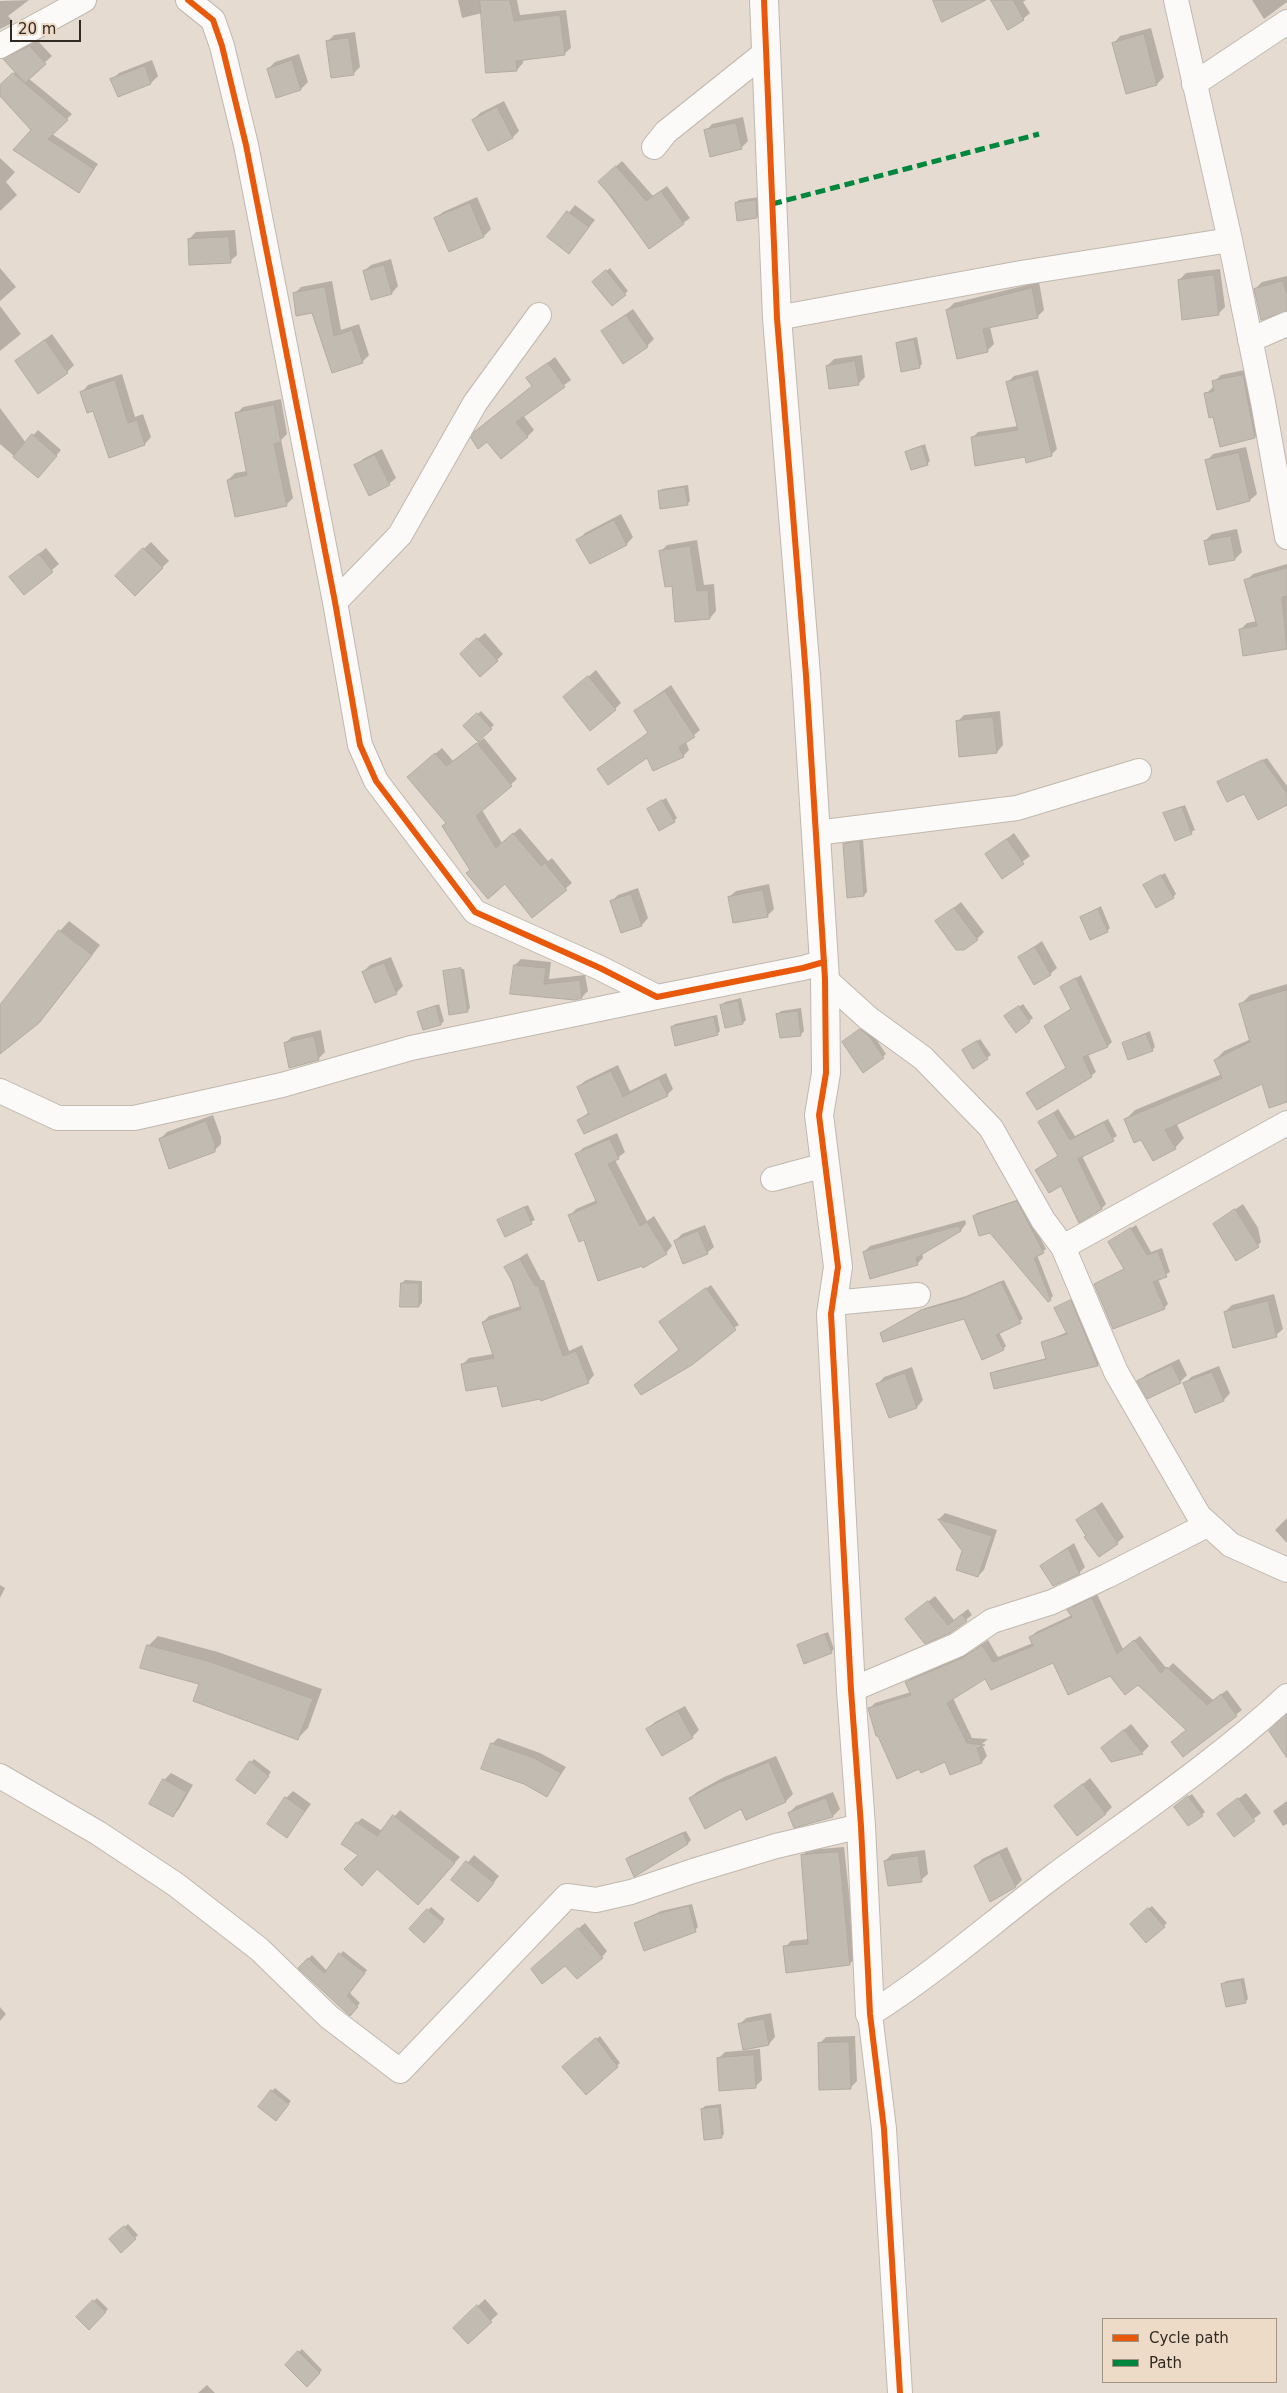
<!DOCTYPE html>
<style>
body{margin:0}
#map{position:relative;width:1287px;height:2393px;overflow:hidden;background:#e5dbd0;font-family:"DejaVu Sans",sans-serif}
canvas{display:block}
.legend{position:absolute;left:1102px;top:2318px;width:175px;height:65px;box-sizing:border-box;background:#eedbc7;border:1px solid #a29485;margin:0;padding:6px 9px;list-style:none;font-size:15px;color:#312a22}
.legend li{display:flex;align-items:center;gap:10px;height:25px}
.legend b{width:25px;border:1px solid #a29485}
.scale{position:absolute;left:10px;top:20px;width:71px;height:22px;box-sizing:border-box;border:2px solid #312a22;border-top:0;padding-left:6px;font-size:15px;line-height:18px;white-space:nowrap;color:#312a22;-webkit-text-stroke:4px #eedbc7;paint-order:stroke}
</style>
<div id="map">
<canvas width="1287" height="2393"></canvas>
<ul class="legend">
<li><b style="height:6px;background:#e8590c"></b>Cycle path</li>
<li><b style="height:6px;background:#00873e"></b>Path</li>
</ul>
<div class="scale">20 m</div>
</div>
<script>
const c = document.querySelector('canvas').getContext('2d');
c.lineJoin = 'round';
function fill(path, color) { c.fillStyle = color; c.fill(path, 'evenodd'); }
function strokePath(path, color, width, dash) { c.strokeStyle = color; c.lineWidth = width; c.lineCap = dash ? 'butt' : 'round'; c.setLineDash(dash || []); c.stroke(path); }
fill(new Path2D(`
 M29,0L8,16L13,21L10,24L0,29V1Z
 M458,0H517L520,15L566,10L571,48L564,54L523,59V63L517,70L482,13L462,18Z
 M992,0H1026L1023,2L1030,13L1023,19Z
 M1252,0H1287V2L1264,19Z
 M1151,28L1164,77L1157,84L1126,92L1114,43L1120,36Z
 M355,32L360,67L353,74L327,42L334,35Z
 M37,40L52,56L28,78L72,114L52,134L98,164L79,191L32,130L0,95V87L16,71L5,59L11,52Z
 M299,54L308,82L301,89L277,97L268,69L275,62Z
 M152,60L158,76L151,83L118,95L112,80L119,73Z
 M504,101L519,131L513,137L473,120L480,113Z
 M743,117L748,141L741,148L706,131L712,124Z
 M0,158L15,172L6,182L17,195L0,211Z
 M622,161L653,196L667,186L690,218L649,248L599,182Z
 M477,197L491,229L484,236L450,251L436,218L443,212Z
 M759,197L760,214L757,217L736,203L739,200Z
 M575,205L595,220L575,245L549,237Z
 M235,230L237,255L230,261L189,239L196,232Z
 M391,259L398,286L392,293L364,271L371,265Z
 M0,268L16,287L0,301Z
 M610,268L628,291L612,304L597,279Z
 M1220,269L1225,307L1218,314L1179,280L1186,273Z
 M1287,276V310L1255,289L1262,282Z
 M332,281L341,330L359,324L369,355L362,362L332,371L313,312L294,294L301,287Z
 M1039,282L1044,310L1038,316L990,327L994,344L987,351L947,310L954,303Z
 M0,306L21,334L0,351Z
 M633,309L654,339L647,346L602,331Z
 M52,334L74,365L67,372L17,361Z
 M917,337L922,364L919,367L897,344L900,341Z
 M862,355L865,377L858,384L827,366L834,359Z
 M555,357L571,380L523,415L534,430L528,436L488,440L533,386L528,378Z
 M1249,369L1262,430L1255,437L1214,415L1206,394L1214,386V382L1221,375Z
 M1038,370L1057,449L1051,455L1026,456L972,438L978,432L1018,426L1008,382L1014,376Z
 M122,374L135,417L143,414L151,437L145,444L93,410L82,392L88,385Z
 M281,399L287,434L281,440L293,498L286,505L228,480L235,473L247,471L237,413L243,407Z
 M0,408L26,443L38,430L61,450L38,477L0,444Z
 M925,444L930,461L927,464L906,452Z
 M1246,447L1257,494L1250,500L1207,461L1213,454Z
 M382,449L396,478L389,484L356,466L363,459Z
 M688,485L690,501L687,504L659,492L662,489Z
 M621,514L633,537L627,544L590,563L578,540L585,533Z
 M1237,529L1242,552L1235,559L1210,564L1205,541L1212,534Z
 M697,540L704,585L714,584L716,611L710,618L673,585L660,552L667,545Z
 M151,542L169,561L135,594L116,576Z
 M46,548L59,564L24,594L18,571Z
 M1287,564V648L1244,655L1240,630L1247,623L1257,621L1246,581L1253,574Z
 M485,633L503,654L497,660L468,647Z
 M596,670L621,703L615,709L565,697Z
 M671,685L700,730L686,742L689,750L683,756H647L599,769L649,732L635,711Z
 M481,711L494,725L478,740L465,726Z
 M1000,711L1003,745L997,752L957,722L964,715Z
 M484,738L517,779L482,810L502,843L520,828L548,861L552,858L572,883L533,916L505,882L471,869L447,823L415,771L442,748L453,761Z
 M1267,758L1287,786V803L1244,792L1222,780Z
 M666,798L677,818L674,821L648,809Z
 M1185,805L1195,830L1175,840L1165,813Z
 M1014,833L1030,856L1002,877L987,854Z
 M863,839L867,892L864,895L844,844L847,841Z
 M1165,873L1176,894L1173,897L1145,885Z
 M769,884L774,909L767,916L729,897L736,891Z
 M638,888L648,918L642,925L611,902L618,895Z
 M961,902L984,932L977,939L937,921Z
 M1101,906L1110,928L1107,931L1081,917Z
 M69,921L100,945L48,1012L38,1022L0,1047V1019L60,931Z
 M1042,941L1057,968L1050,974L1019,957Z
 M391,957L403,986L396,993L363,972L370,965Z
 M521,959L551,962L549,979L585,975L588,991L582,997L512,993L515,965Z
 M464,969L470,1008L467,1011L444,971Z
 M1081,975L1112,1042L1108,1046L1088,1054L1096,1072L1091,1076L1028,1093L1067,1067L1045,1026L1072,1008L1061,987Z
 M1287,984V1101L1263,1083L1176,1123L1184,1138L1175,1148L1153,1160L1142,1138L1126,1119L1135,1110L1222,1074L1215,1060L1224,1051L1251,1039L1241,1004L1250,995Z
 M741,998L746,1020L743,1023L722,1005L725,1002Z
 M439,1004L444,1021L441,1024L419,1012Z
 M1023,1004L1033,1018L1016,1031L1009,1014Z
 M801,1008L804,1031L801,1034L778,1014L781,1011Z
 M717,1015L720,1031L717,1034L672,1027L675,1024Z
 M864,1027L872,1033L886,1054L864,1071L847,1039Z
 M321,1030L325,1052L318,1059L285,1043L292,1037Z
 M1150,1031L1155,1047L1152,1050L1123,1043Z
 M980,1039L991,1055L973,1067L966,1048Z
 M618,1065L630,1091L666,1073L673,1089L667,1095L579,1120L589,1112L578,1087L585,1081Z
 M1058,1109L1075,1136L1108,1119L1117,1136L1082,1156L1106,1204L1102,1208L1037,1170L1059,1155L1039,1123Z
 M213,1115L221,1137V1144L214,1151L160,1139L167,1132Z
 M617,1133L625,1152L615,1160L647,1221L654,1216L672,1246L666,1253L570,1216L576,1209L597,1200L577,1155L583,1148Z
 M1020,1199L1046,1249L1037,1255L1053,1296L1050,1299L990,1231L974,1217L977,1213Z
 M1243,1204L1258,1228L1261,1242L1254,1249L1214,1224Z
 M528,1205L535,1220L505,1235L499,1220Z
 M965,1220L966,1224L961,1230L922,1253L923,1258L917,1264L864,1252L870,1246Z
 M705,1225L714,1247L707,1253L675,1241L682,1234Z
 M1136,1225L1151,1252L1162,1248L1170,1272L1158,1279L1168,1304L1164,1308L1095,1285L1125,1268L1110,1242Z
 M527,1253L541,1280H544L569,1351L582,1345L594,1375L588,1382L541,1398L498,1384L463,1364L469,1358L493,1354L483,1322L489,1316L521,1306L506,1267Z
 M405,1280L422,1281V1303L419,1306L402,1283Z
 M1004,1280L1023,1319L999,1332L1006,1346L1003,1349L964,1318L885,1331L925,1308L966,1296Z
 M711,1285L739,1325L640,1381L680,1349L660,1322Z
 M1274,1294L1283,1329L1276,1335L1225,1312L1232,1305Z
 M1074,1298L1101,1362L1098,1365L995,1388L992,1374L995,1371L1047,1358L1042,1343L1067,1332L1056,1309Z
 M1179,1359L1187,1375L1180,1382L1148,1397L1139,1382L1146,1375Z
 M1219,1366L1230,1393L1224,1400L1185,1384L1191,1377Z
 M912,1367L923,1400L917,1407L890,1417L878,1384L884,1377Z
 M1102,1502L1124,1537L1117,1543L1088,1536L1078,1520Z
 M945,1513L997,1530L984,1570L978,1576L964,1551L939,1519Z
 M1287,1518V1543L1275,1530Z
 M1074,1543L1085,1567L1079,1573L1041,1566Z
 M0,1585L5,1588L0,1598Z
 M1097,1594L1123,1649L1140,1636L1167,1669L1173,1663L1213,1700L1227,1690L1242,1710L1183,1756L1187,1730L1138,1683L1111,1674L1053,1661L985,1677L953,1698L972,1738L988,1739L982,1744L987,1756L982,1762L951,1774L945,1761L869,1709L875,1703L911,1692L907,1682L912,1677L969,1653L988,1640L998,1657L1033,1643L1030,1638L1036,1632L1072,1615L1069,1610L1074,1605Z
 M935,1596L954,1620L968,1609L972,1615L950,1632L913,1614Z
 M828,1632L834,1649L831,1652L798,1646Z
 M158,1636L218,1652L322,1689L308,1728L298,1738L201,1684L148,1646Z
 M685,1706L699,1730L692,1737L648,1729L655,1722Z
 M1131,1724L1149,1746L1142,1753L1112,1760L1102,1748Z
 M498,1738L540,1753L566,1767L547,1795L525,1783L492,1744Z
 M776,1756L793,1794L786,1801L747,1818L742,1808L690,1798L697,1792L724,1777Z
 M254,1759L271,1772L257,1789L251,1762Z
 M171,1773L193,1785L179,1809L173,1816L164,1780Z
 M1090,1778L1112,1807L1105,1814L1056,1806Z
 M293,1791L311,1804L287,1836L286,1798Z
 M833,1792L840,1809L833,1816L794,1826L789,1813L796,1806Z
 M1246,1793L1261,1813L1234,1835L1226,1808Z
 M1192,1794L1205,1812L1189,1825L1179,1804Z
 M1287,1801V1824L1283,1826L1273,1811Z
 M400,1810L460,1857L423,1898L360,1854L357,1823L362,1818L382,1831Z
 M686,1831L691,1840L688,1843L634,1875L627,1859L630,1856Z
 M844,1847L856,1958L849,1964L785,1947L791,1941L809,1939L802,1856L808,1850Z
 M1007,1847L1022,1880L1016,1886L975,1866L982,1859Z
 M925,1850L928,1874L921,1880L885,1861L892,1854Z
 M474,1855L499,1876L485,1894L453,1880Z
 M692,1904L698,1927L695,1930L635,1924L661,1911Z
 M1152,1906L1167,1923L1146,1942L1131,1924Z
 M431,1907L445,1919L424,1941L411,1929Z
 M585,1923L607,1951L602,1957L566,1964L538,1963Z
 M343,1951L367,1970L350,1993L360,2003L350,2014L300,1968L312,1955L327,1971Z
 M1244,1978L1248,1999L1245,2002L1223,1984L1226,1981Z
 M0,2007L6,2014L0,2021Z
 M771,2013L775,2037L769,2044L739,2025L746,2018Z
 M600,2036L620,2063L586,2093L567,2064Z
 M855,2036L857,2081L850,2088L819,2044L826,2037Z
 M760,2049L762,2080L755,2087L718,2059L725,2052Z
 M275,2088L291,2101L279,2116L272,2091Z
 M721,2104L724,2134L721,2137L702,2109L705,2106Z
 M128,2224L138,2235L121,2251L111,2239Z
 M97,2298L108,2309L89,2328L78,2317Z
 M485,2299L498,2314L468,2342L455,2328Z
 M302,2349L322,2370L307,2385L286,2365Z
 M207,2385L215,2393H198Z`), '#0003');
const building = new Path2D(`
 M480,0H510L514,21L560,15L565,55L516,61L517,71L486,73Z
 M933,0H986L942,22Z
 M991,0H1013L1024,20L1008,30Z
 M1144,34L1157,85L1126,94L1112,43Z
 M349,38L354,75L331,78L326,41Z
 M30,46L46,64L25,83L3,59Z
 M292,60L301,90L276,98L267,69Z
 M145,66L151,84L118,97L110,79Z
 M13,73L68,120L48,139L94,169L79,193L13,150L31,130L0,96V85Z
 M497,107L513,138L488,151L472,120Z
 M736,123L742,149L710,157L704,130Z
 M616,166L646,201L661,191L684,224L649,249L612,197L598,182Z
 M756,200L757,218L737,221L735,203Z
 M470,203L484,237L449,252L434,218Z
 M567,211L589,227L569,254L547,237Z
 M229,237L231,263L189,265L188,239Z
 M384,265L392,294L371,300L363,271Z
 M606,270L626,295L612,306L592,282Z
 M1214,275L1219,315L1182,320L1178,280Z
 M1283,281L1287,294V311L1261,320L1254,289Z
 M325,287L334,336L352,330L363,363L332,373L312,313L296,316L293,293Z
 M1032,288L1038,318L983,329L988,352L957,359L946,310Z
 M626,315L648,347L623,364L601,331Z
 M45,340L68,373L38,394L15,361Z
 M914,340L920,368L901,372L896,343Z
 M855,361L859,385L829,389L826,366Z
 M548,363L565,387L516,422L528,437L501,459L487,442L478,449L471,438L474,432L532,386L526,378Z
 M1033,375L1052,456L1026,463L1025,457L975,466L971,437L1018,430L1006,382Z
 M1243,375L1255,438L1220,447L1213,417L1209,418L1204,393L1214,391L1212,381Z
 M115,380L128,423L137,420L145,445L109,458L93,411L87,413L80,392Z
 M274,405L281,442L274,444L287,506L235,517L227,480L247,475L235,413Z
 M32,434L57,456L38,478L13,457Z
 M922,446L928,465L911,470L905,452Z
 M1239,453L1250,501L1217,510L1205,460Z
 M375,455L390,485L369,496L354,465Z
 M685,487L688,505L660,509L658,491Z
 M614,520L627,545L590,564L576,540Z
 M1231,536L1235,560L1209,565L1204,541Z
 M690,546L697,591L708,590L710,619L675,622L672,586L665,587L659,551Z
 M143,548L163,568L135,596L115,576Z
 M39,554L53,572L24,595L9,577Z
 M1287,568V596L1282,597L1287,649L1243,656L1239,629L1257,626L1244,580Z
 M477,638L498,661L480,677L460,654Z
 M588,676L616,710L590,731L563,697Z
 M665,691L695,737L679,747L684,757L653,771L647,758L608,785L597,769L648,733L634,711Z
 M477,713L492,729L478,742L463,726Z
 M993,717L997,753L959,757L956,721Z
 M477,743L512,786L476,816L496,848L513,833L541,866L545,863L567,890L532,918L505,884L488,899L466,873L470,870L442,826L446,823L407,777L435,753L446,766Z
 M1263,760L1287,793V805L1258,820L1244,794L1227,802L1217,782Z
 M662,800L675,822L659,831L647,809Z
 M1182,807L1192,834L1175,841L1163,813Z
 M1007,839L1024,864L1002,879L985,854Z
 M860,841L864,896L847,898L843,844Z
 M1161,875L1174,898L1156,908L1143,885Z
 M763,890L768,917L733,923L728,897Z
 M631,894L642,926L621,933L610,901Z
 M954,908L978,940L964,950H956L935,921Z
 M1098,909L1108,932L1090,940L1080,917Z
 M59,930L92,955L39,1023L0,1054V1005Z
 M1035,947L1051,975L1034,985L1018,957Z
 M384,963L397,994L375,1003L362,972Z
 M514,965L546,968L544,984L580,980L582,998L575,1000L510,994Z
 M461,968L468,1012L449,1015L443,971Z
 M1076,978L1108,1047L1083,1057L1092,1077L1037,1110L1026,1093L1066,1068L1044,1026L1071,1009L1060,987Z
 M1287,990V1102L1269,1108L1262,1084L1165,1130L1176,1149L1153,1161L1141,1140L1134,1143L1124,1119L1222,1078L1214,1060L1250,1042L1239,1004Z
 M738,1001L743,1024L725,1028L720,1005Z
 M436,1006L441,1025L423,1030L417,1012Z
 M1019,1006L1030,1022L1016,1033L1004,1016Z
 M798,1011L801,1036L780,1038L776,1014Z
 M714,1017L718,1035L675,1046L671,1027Z
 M860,1029L869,1036L884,1058L863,1073L842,1042Z
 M1146,1034L1153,1051L1128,1060L1122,1043Z
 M314,1036L319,1060L289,1068L284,1043Z
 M977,1041L988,1059L973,1069L962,1050Z
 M611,1071L623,1097L659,1078L668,1096L584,1134L577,1120L589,1114L577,1087Z
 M1054,1113L1070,1140L1104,1122L1114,1141L1078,1159L1102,1209L1079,1223L1061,1186L1049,1193L1035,1170L1058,1156L1038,1122Z
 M206,1121L215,1144V1152L169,1169L159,1139Z
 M610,1139L619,1159L608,1164L640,1226L647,1222L667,1254L643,1268L642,1266L598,1281L584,1240L579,1242L568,1215L597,1203L575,1154Z
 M1017,1201L1044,1253L1034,1258L1051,1300L1048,1302L990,1233L979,1236L973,1216Z
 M525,1207L532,1224L505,1237L497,1220Z
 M1235,1209L1259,1247L1236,1261L1213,1224Z
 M959,1226L961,1231L916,1258L918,1265L870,1279L863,1252Z
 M1131,1228L1147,1255L1158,1251L1167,1277L1153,1282L1165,1309L1113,1329L1094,1284L1124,1269L1108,1242Z
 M698,1231L708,1254L683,1264L674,1241Z
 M520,1259L535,1286L538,1285L563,1356L576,1351L589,1383L541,1401L540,1399L502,1407L497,1386L466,1391L461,1364L494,1358L482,1322L521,1309L512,1281L504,1267Z
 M1001,1282L1021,1323L996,1335L1004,1350L982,1360L964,1319L883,1342L880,1333L921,1310L962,1299Z
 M401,1283H419V1307H400Z
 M706,1288L736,1330L692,1365L641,1395L634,1385L679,1350L659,1322Z
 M1071,1300L1098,1366L994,1389L990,1373L1046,1359L1041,1342L1067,1334L1054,1308Z
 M1268,1301L1277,1337L1233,1348L1224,1312Z
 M1172,1365L1181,1383L1147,1399L1137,1381Z
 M1212,1372L1224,1401L1195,1413L1183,1383Z
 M905,1373L917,1408L889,1418L876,1384Z
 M1095,1508L1118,1544L1099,1557L1084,1537L1086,1536L1076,1520Z
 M938,1519L992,1536L978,1577L956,1570L962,1551Z
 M1068,1548L1080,1574L1053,1586L1040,1566Z
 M1092,1598L1117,1654L1134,1640L1161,1673L1167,1667L1207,1705L1221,1694L1237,1716L1183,1757L1171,1742L1186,1730L1138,1685L1125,1695L1110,1676L1068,1695L1053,1663L991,1690L985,1679L947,1703L967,1743L985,1745L977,1748L982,1763L950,1775L945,1762L921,1773L919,1769L897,1779L878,1736H876L868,1708L911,1695L905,1682L962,1658L982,1645L993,1662L1033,1646L1029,1637L1072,1617L1067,1610Z
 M928,1601L948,1625L962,1614L967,1621L950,1633L925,1644L905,1619Z
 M825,1634L832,1653L804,1664L797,1645Z
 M147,1645L208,1661L313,1699L298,1740L193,1701L199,1684L140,1668Z
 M678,1711L693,1738L662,1756L646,1729Z
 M1287,1714V1758L1269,1731Z
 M1124,1730L1143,1754L1111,1762L1101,1748Z
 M491,1743L534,1758L561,1773L547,1797L524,1784L481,1769Z
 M250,1761L269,1776L255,1794L236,1780Z
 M769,1762L786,1802L746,1820L741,1809L705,1829L689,1798L716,1784Z
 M163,1779L187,1792L173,1817L149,1804Z
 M1083,1784L1106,1814L1077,1836L1054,1806Z
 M1188,1796L1203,1816L1188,1826L1174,1807Z
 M285,1797L305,1811L287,1838L267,1824Z
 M826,1798L833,1817L794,1828L788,1813Z
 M1238,1798L1255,1821L1234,1837L1217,1814Z
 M393,1815L455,1863L418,1905L377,1869L362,1886L344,1869L358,1855L341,1844L356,1822L377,1836Z
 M683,1833L688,1844L634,1877L626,1859Z
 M839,1852L850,1965L786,1973L783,1946L808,1944L801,1855Z
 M1000,1853L1016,1887L990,1902L974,1866Z
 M918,1856L922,1882L888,1886L884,1861Z
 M466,1861L494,1883L478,1902L451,1880Z
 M689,1906L696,1932L644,1951L634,1923L657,1914Z
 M1148,1908L1165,1927L1146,1943L1130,1924Z
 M427,1909L443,1922L424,1943L409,1929Z
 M578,1928L603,1958L577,1979L565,1966L542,1984L531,1969Z
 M339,1953L365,1973L347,1996L358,2007L350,2016L298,1968L308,1958L324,1973Z
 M1241,1980L1246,2003L1226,2007L1221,1984Z
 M764,2019L769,2045L743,2050L738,2024Z
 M596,2038L618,2067L586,2095L562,2067Z
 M849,2042L851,2089L819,2090L818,2043Z
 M754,2055L756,2088L719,2091L717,2058Z
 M271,2090L289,2104L276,2121L258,2107Z
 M719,2107L722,2138L704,2140L701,2109Z
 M124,2226L136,2239L121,2253L109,2239Z
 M93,2300L106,2312L89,2330L76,2317Z
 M477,2305L492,2322L468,2344L453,2328Z
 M298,2351L320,2373L307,2387L285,2365Z`);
fill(building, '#c2bbb2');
strokePath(building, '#b3aba2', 1);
const street = new Path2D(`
 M188,0L213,20L222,46L246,145L335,602L360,745L376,781L475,912L600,968L657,997L803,968L824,962
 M1176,0L1230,240L1263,402L1287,537
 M0,46L84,0
 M1194,84L1287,22
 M654,147L666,132L766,52
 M777,318L1021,273L1230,240
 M1250,340L1287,324
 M335,602L400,535L475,403L539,315
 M816,833L1017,808L1139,771
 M825,979L868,1018L923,1058L991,1128L1043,1220L1063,1247L1116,1372L1199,1516L1231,1545L1287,1570
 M0,1091L58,1118H134L282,1085L411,1048L657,997
 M773,1179L825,1165
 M1063,1247L1287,1123
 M833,1303L918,1295
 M851,1690L957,1645L992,1621L1052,1602L1107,1576L1207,1525
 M0,1776L98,1833L175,1884L259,1949L329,2017L400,2071L567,1896L596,1900L631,1892L693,1871L776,1846L861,1826
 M900,2393L884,2129L870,2014C934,1974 991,1923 1051,1878C1130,1819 1215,1763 1287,1696`);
const secondary = new Path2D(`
 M764,0L777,318L806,675L825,979L826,1073L819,1115L838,1267L831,1314L851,1690L861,1826L870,2014`);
strokePath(street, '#c0b8af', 26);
strokePath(secondary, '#c0b8af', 30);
strokePath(street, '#fbfaf8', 24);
strokePath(secondary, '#fbfaf8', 28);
strokePath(new Path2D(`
 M772,204L1039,134`), '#00873e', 5, [10, 5]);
strokePath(new Path2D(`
 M188,0L213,20L222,46L246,145L335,602L360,745L376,781L475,912L600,968L657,997L803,968L824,962
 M764,0L777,318L806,675L825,979L826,1073L819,1115L838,1267L831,1314L851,1690L861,1826L870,2014L884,2129L900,2393`), '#e8590c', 6);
</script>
